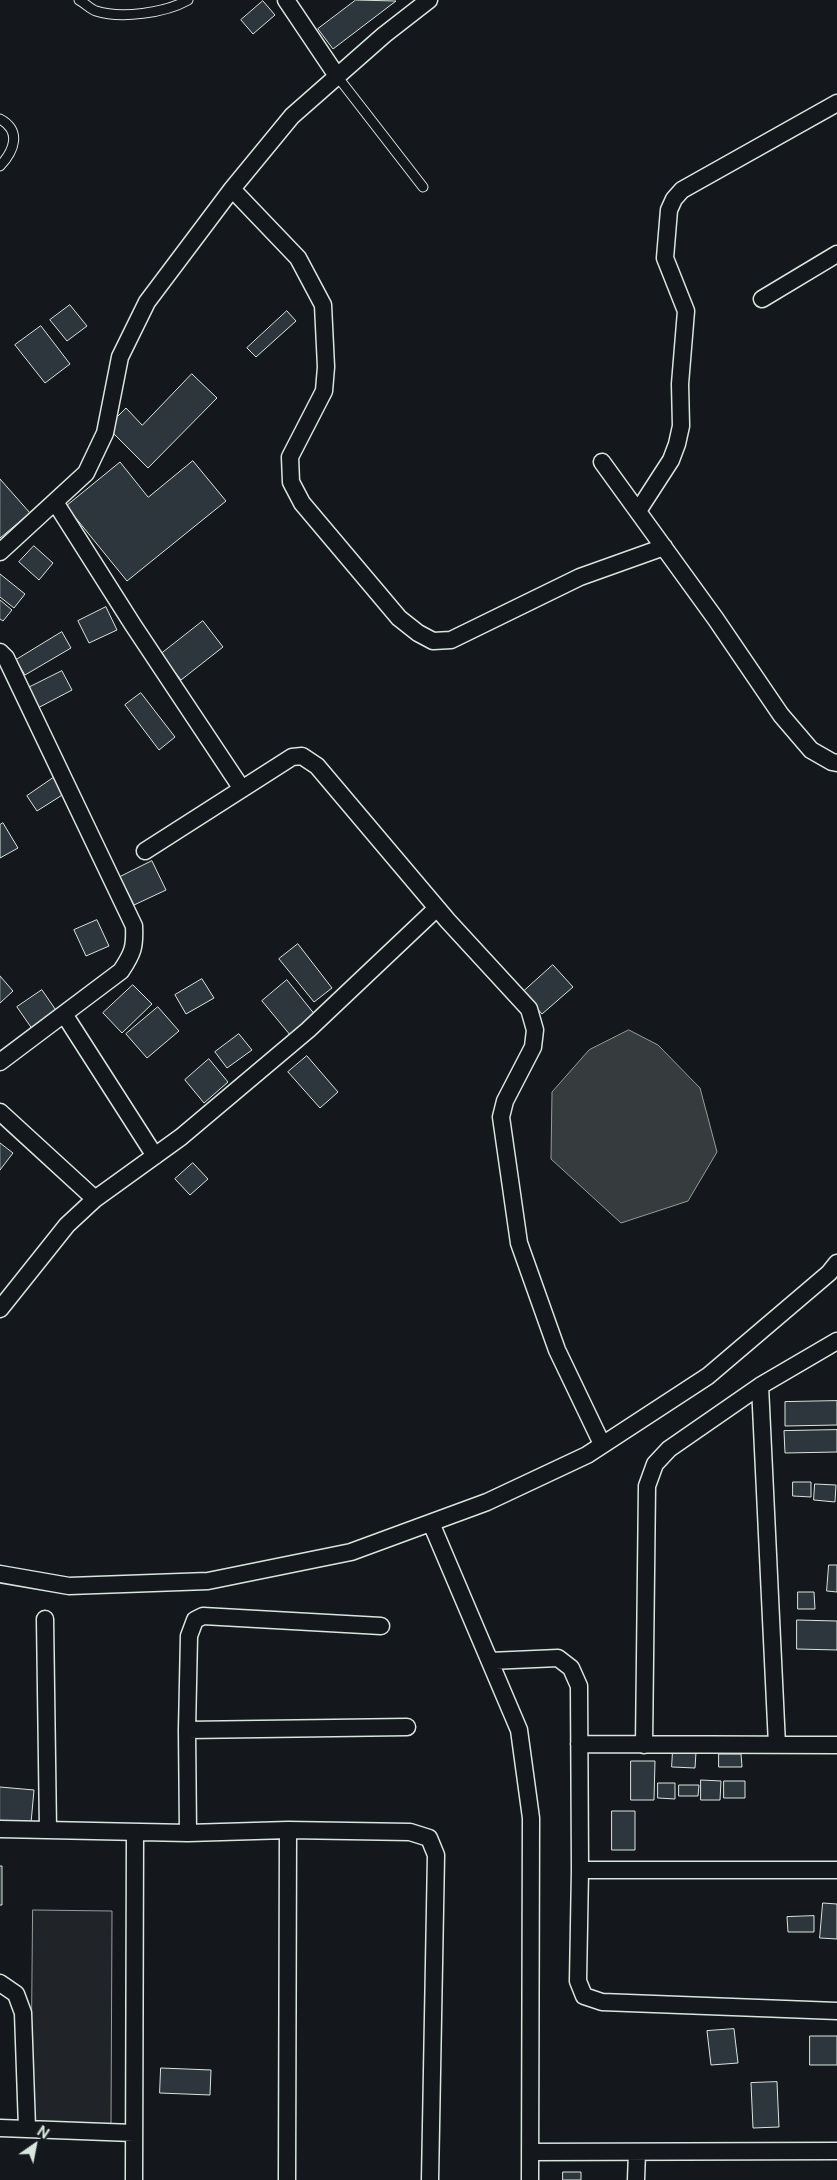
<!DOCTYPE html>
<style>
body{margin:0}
#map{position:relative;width:837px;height:2180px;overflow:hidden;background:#14181c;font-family:"Public Sans",sans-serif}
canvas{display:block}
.north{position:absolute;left:10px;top:2120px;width:50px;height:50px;-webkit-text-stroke:4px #14181c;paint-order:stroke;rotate:33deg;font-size:14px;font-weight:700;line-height:20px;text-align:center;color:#d8e6dc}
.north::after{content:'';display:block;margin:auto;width:18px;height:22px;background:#d8e6dc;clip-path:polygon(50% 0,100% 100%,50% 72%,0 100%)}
</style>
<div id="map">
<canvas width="837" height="2180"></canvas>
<div class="north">N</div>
</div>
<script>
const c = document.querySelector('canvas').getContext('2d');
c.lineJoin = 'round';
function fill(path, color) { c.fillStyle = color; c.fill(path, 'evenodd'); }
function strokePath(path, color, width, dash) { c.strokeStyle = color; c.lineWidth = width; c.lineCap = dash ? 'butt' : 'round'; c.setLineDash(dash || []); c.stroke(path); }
const green = new Path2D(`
 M33,1910L112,1911L111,2125L31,2124Z`);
fill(green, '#202428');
strokePath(green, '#939e99', 1);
const water = new Path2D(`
 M629,1030L658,1045L700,1088L717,1152L688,1201L621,1223L551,1159L552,1092L589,1050Z`);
fill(water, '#363b3e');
strokePath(water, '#939e99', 1);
const building = new Path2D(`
 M356,0L396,1L333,49L318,29Z
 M263,1L275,15L253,34L241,20Z
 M70,305L87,326L67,341L50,320Z
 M287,311L296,321L256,357L247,348Z
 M41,326L70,364L45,383L15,345Z
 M192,374L217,398L148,468L107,427L126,408L142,425Z
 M193,461L226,501L127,581L66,506L120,462L148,497Z
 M0,479L30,513L0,538Z
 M34,546L53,563L39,580L19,562Z
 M0,574L25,594L14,608L0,597Z
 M0,600L12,610L3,621L0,619Z
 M106,607L117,630L89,643L78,621Z
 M203,621L223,647L181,680L161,654Z
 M62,632L71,648L25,675L16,660Z
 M62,671L72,690L34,710L24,690Z
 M141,693L175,737L159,750L125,705Z
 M56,776L67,792L37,811L27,796Z
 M3,823L18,848L0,858V825Z
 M152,861L166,890L134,905L120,877Z
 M97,920L109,946L86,956L74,930Z
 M298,944L332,988L314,1002L279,959Z
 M553,965L573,987L542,1014L523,992Z
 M0,976L13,991L0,1003Z
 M202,979L214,998L186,1014L175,995Z
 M287,980L316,1016L291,1036L262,1001Z
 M133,985L152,1004L122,1033L103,1013Z
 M42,990L60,1016L35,1033L17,1007Z
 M158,1007L179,1031L147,1058L126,1034Z
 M239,1034L252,1050L227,1068L215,1052Z
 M307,1056L338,1092L320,1108L288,1072Z
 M209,1059L228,1082L204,1103L185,1080Z
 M0,1143L13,1153L0,1170Z
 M193,1163L208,1179L190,1195L175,1179Z
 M837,1401V1425L785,1426V1402Z
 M837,1430V1452L785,1453L784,1431Z
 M793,1482H811V1497L793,1496Z
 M815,1484L836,1485L835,1502L814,1500Z
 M829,1565H837V1592L827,1591Z
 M798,1592H814L815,1609H798Z
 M797,1620L837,1621V1650L797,1649Z
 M673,1750L696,1752L695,1768L672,1767Z
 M719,1754H741L742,1767H719Z
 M631,1761H655L654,1800H631Z
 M701,1780L721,1781L720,1800H701Z
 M724,1781H745V1798H724Z
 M658,1783H675V1799L658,1798Z
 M679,1785H699L698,1796H679Z
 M0,1787L34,1790L31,1823L0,1821Z
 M612,1811H635V1850H612Z
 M0,1866H2V1905H0Z
 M823,1903L837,1904V1939L820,1938Z
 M814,1916V1932H788L787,1917Z
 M734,2029L738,2063L711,2065L707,2031Z
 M810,2036H837V2065H810Z
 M161,2068L211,2070L210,2095L160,2093Z
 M777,2082L779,2127L753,2128L751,2083Z
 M563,2172H581V2180H563Z`);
fill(building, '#2c363c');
strokePath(building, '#d8e6dc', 1);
const service = new Path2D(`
 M79,0C85,3 90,9 96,11C121,19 165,13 188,0
 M337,76L423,187
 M0,119C22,131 14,151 0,166`);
const minor = new Path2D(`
 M286,0L337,76
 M232,189L298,258L323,305L326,367L324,391L290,457L291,482L302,503L399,618L418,633L433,641L451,640L580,577L664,547
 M762,299L837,254
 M602,462L715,618L781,715L811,750L832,762L837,763
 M55,502L133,625L242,789
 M638,511L671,460L677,444L681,426L680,384L686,311L665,258L669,210L674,199L682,190L837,103
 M0,552L86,473L105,433L120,357L147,302L232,189L292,116L384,35L429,0
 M0,652L6,658L134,926C135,947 133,953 121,971L0,1062
 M145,851L292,757L302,756L317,766L448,921L529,1009L535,1030L533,1047L505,1101L501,1117L519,1243L557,1350L602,1444
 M64,1014L155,1156
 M0,1112L95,1199
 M0,1309L67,1225L95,1199L181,1137L308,1030L437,908
 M760,1386L777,1745
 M431,1523L519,1730L531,1818L530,2180
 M0,1574L69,1586L208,1581L351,1552L487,1502L587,1455L708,1376L829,1273L837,1263
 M45,1619L48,1830
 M490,1661L558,1658L571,1668L579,1686L580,1870L578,1981L584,1996L602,2002L837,2011
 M187,1730L407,1727
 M579,1744L837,1745
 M644,1745L647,1486L655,1464L669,1449L760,1386L837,1341
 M0,1829L188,1833L288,1830L410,1832L429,1838L436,1855L430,2180
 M188,1833L187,1730L189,1636L195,1620L203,1616L381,1626
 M580,1870H837
 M0,1983L16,1994L23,2013L27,2128
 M0,2128L133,2133
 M530,2152L837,2151
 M134,2180L135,1832
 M287,2180L288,1830
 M636,2180L637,2152`);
strokePath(service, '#d8e6dc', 11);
strokePath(minor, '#d8e6dc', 19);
strokePath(service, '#14181c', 9);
strokePath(minor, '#14181c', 16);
</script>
